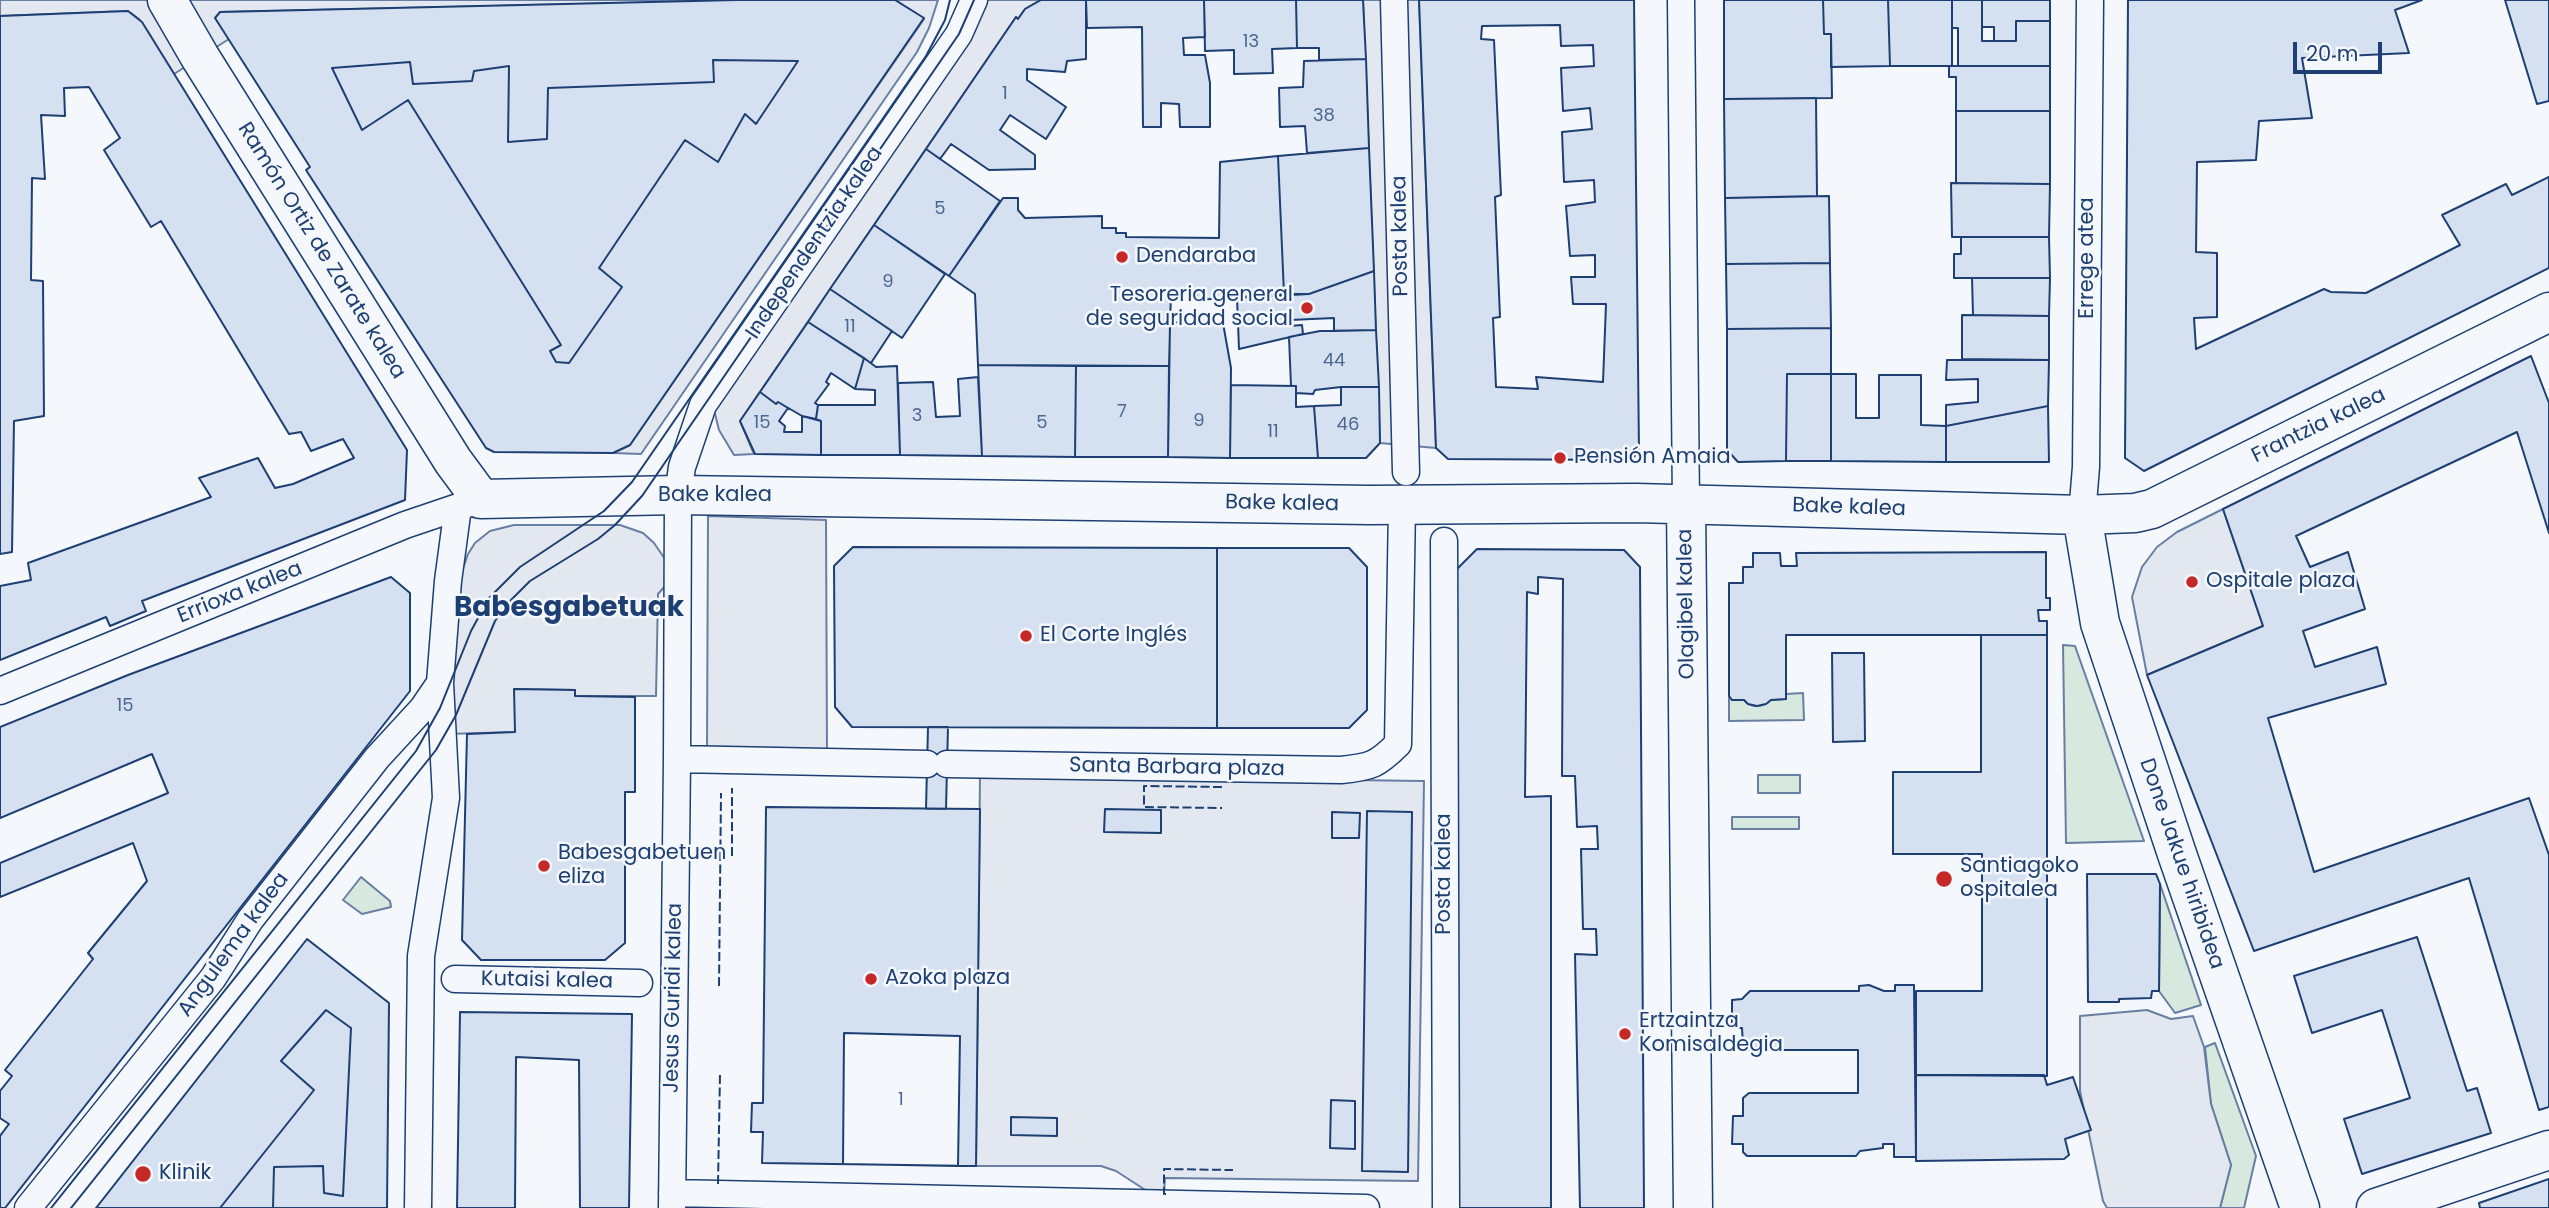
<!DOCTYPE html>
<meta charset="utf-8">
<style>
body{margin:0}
#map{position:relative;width:2549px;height:1208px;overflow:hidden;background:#f4f7fb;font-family:Poppins,sans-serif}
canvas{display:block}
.scale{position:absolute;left:2293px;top:42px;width:89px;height:32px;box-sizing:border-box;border:4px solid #1d3f73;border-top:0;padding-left:9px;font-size:21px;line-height:24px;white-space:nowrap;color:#1d3f73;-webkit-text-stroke:5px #f4f7fb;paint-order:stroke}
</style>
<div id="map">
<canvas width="2549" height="1208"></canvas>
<div class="scale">20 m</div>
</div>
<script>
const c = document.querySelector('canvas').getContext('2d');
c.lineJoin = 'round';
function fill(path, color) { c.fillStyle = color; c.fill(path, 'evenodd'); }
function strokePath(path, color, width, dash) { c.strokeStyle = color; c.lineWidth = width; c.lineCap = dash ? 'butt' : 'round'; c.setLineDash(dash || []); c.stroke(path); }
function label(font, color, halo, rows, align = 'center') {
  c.font = font + ' Poppins,sans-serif'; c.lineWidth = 5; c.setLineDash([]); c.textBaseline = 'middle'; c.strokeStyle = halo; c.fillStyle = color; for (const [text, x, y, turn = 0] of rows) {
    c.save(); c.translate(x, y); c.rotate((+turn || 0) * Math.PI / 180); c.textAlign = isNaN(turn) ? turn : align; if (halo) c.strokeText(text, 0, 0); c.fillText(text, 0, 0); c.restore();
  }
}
const green = new Path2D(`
 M2063,645L2075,646L2144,841L2066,843Z
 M1803,693L1804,720L1729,721V696L1732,700H1744C1752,709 1763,707 1771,700L1786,699V694Z
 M1758,775H1800V793H1758Z
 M1732,817H1799V829H1732Z
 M361,877L390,901L391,907L362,914L343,900Z
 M2160,884L2201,1005L2175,1013L2159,991Z
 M2215,1043L2256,1156L2244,1208H2220L2231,1165L2211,1104L2205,1047Z`);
fill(green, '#d7e8df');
strokePath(green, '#687fa3', 2);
const parking = new Path2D(`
 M0,0H755L220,12L229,39L174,74L139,19L128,11L0,16Z
 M895,0H938L929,28L917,52L641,454L613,453L630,445L924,19Z
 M987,0H1041L1025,9L1018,19L1016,17L740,421L754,454L734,455L719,430L714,410L975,30Z
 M1363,0H1419L1436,448L1380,443Z
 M2223,509L2263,626L2147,675L2132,597L2142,567L2157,547L2177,532Z
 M708,516L826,520L827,752L707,749Z
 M514,525H620L643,533L654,543L665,559L666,567V585L658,594L656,696H575V690L515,689V732L446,734L453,598L468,554L475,543L490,531Z
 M980,775L1424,781L1418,1181L1165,1178L1164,1194L1150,1193L1116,1171L1101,1166H976Z
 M2147,1010L2171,1019L2193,1016L2204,1047L2211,1104L2231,1165L2220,1208H2107L2103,1201L2080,1091V1016Z`);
fill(parking, '#e3e8f0');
strokePath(parking, '#687fa3', 2);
const building = new Path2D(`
 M737,0H895L924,18L630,445L613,453L494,452L486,448L306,170L310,167L215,18L220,12ZM713,60L798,61L756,124L745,114L718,162L685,140L599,268L622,287L569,363L556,362L550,351L561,345L408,100L362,130L332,68L410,62L413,84L472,81L474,71L509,66L508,142L547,139L548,88L714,82Z
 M1041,0H1086V59L1067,61L1065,72L1027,69V80L1066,107L1046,139L1010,115L1000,130L1035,155V169L989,170L951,144L940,159L926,149L1016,17L1018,19L1025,9Z
 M1086,0H1204L1205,37L1183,38L1184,55H1205L1210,83V127H1180L1179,104L1161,103V127H1143L1142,27L1087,28Z
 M1204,0H1296L1297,48L1272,49L1273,73L1234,74V50L1205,51Z
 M1296,0H1363L1366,59L1319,60V48H1297Z
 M1419,0H1634L1639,451L1631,460L1448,459L1436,448ZM1560,25L1561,46L1593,45L1594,66L1561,68L1563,111L1590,108L1592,129L1562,132L1564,182L1594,180L1595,202L1566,206L1570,256L1595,255V277H1571L1573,304H1606L1603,382L1536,377L1538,389L1496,387L1493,318L1500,317L1495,197L1501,195L1494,40L1481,39L1482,26Z
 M1724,0H1823L1824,34H1831L1832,98L1724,99Z
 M1823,0H1888L1890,66L1831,67V34H1824Z
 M1888,0H1952V66H1890Z
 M1952,0H1982V41H2016V21H2050V66H1958V28H1952Z
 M1982,0H2050V21H2016V41H1994V27H1982Z
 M2128,0H2422L2395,10L2409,53L2302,58L2312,118L2259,121L2256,160L2197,162L2196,252L2217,253V317L2194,318L2196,349L2324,289L2331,292L2366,293L2460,245L2442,215L2506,184L2512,195L2549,177V268L2144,471L2125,458Z
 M2505,0H2549V101L2537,104Z
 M128,11L142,22L407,450L405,500L142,601L146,611L110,626L106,617L0,660V586L31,580L28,563L211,497L199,478L258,458L275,488L293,484L354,458L343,439L311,451L301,432L289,434L161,221L151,227L104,150L120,138L89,87L64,88L65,116L41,115L45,179L32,178L31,280L43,281L44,416L14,421L12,552L0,554V16Z
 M1366,59L1369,148L1307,153L1305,126L1280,127L1279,88L1303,87L1304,61Z
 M713,60L798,61L756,124L745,114L718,162L685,140L599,268L622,287L569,363L556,362L550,351L561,345L408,100L362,130L332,68L410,62L413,84L472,81L474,71L509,66L508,142L547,139L548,88L714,82Z
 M1949,66H2050V111H1956V77H1949Z
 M1816,98L1817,196L1725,198L1724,99Z
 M1956,111H2050V184L1956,183Z
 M1369,148L1374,271L1309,294H1284L1278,156Z
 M926,149L1000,201L949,276L874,225Z
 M1278,156L1284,294L1197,300V292L1171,291L1169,366L978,365L975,294L949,276L1003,198H1018V210L1025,218L1102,216V228H1116V233H1126V237L1219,238L1220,162Z
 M1951,183L2050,184L2049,237H1952Z
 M1829,196L1830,263L1726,264L1725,198Z
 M874,225L945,274L902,338L830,289Z
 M1961,237H2049L2050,278H1954V254H1961Z
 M1830,263L1831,328L1727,329L1726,264Z
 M1374,271L1376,330L1334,331V318L1290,320V326L1302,325L1303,334L1239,349L1237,298L1309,294Z
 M1972,278H2050L2049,316L1973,315Z
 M830,289L892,331L871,363L808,322Z
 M1962,315L2049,316V360L1962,359Z
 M808,322L864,358L855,389L831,373L826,382L829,384L815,403L818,405L816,419L802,416L778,402L776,404L760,392Z
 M1170,322L1223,323L1231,368L1230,458L1168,457Z
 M1831,328V374H1787L1786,461L1738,462L1727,450V329Z
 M1376,330L1379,387H1341L1315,390L1313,394L1296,393V386H1291L1289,337L1320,331Z
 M2531,356L2549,403V533L2517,432L2296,536L2310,567L2348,552L2365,609L2303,631L2315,667L2377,647L2386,684L2268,718L2314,872L2529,798L2549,855V1107L2539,1110L2469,878L2254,951L2147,675L2263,626L2223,509Z
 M864,358L876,367L897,366L900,455H821V421L816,419L818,405H875V390L855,389Z
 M1947,360H2049L2048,406L1946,426V405L1978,402V379L1946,380Z
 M978,365L1076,366L1075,457L982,456Z
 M1076,366H1169L1168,457H1075Z
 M1787,374H1831V461H1786Z
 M1831,374H1856V418H1879V375H1921V425L1946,426V462L1831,461Z
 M978,377L982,456L900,455L898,383L933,382L936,417L960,416L958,379Z
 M1231,385L1296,386V407L1314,406L1318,458H1230Z
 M1341,387H1379L1380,443L1366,458H1318L1314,406L1341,405Z
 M760,392L776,404L778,402L788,408L779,421L785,426L784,432H802V416L821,421V455L755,454L740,421Z
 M2048,406L2049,462H1946V426Z
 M853,547L1217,548V728L852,727L835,707L834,566Z
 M1217,548H1349L1367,567V710L1349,728H1217Z
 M1477,549L1624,550L1640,567L1644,1208H1580L1575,954L1597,955L1596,929H1583L1581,849H1598L1597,826L1577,827L1575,776H1562L1563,579L1538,577V594L1527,592L1525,797L1551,796V1208H1459L1457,569Z
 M2046,552V598H2050V610H2038L2039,621H2047V635H1786V699L1771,700L1766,704L1757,706L1748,704L1744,700H1732L1729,696V583H1743V567H1753V553H1780L1781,566H1797L1796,553Z
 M391,577L410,593V691L5,1208H0V1136L9,1124L0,1118V1091L12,1076L5,1070L93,959L88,953L147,881L133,843L0,897V863L168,793L152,754L0,818V727L128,675Z
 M1981,635H2047V1076L1916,1075V991H1982V854H1893V772H1981Z
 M1832,653H1864L1865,741L1833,742Z
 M514,689L575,690V696L635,697V792H625V943L605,960H481L462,940L467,734L515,732Z
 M928,727H948L946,809H926Z
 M766,807L980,809L976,1166L762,1163L763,1132H751L752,1103H763Z
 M1105,809L1161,810V833L1104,832Z
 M1367,811L1412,812L1408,1172L1362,1171Z
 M1332,812L1360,813L1359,838H1332Z
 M2087,874H2156L2160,884L2159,991H2152L2151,998L2119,999V1002H2088Z
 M2417,937L2467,1091L2477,1088L2491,1133L2362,1174L2344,1119L2410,1098L2382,1010L2312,1033L2294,976Z
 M307,939L389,1003L387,1208H273L274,1167L323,1166L324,1193L343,1196L351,1028L326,1010L281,1061L314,1090L220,1208H96Z
 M1869,985L1884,991H1895V985H1914L1916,1157H1894V1144H1883V1148L1860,1151L1856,1156H1747L1743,1152V1144H1732L1733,1116H1743V1098L1749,1093H1858V1050H1747L1743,1045L1742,1028H1732V1000L1742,999L1750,991H1859V986Z
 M326,1010L351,1028L343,1196L324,1193L323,1166L274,1167L273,1208H220L314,1090L281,1061Z
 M460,1012L632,1014L629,1208H580L579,1060L516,1057L515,1208H457Z
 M844,1033L960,1036L958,1166L843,1164Z
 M1916,1075H2044L2047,1085L2073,1077L2091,1130L2065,1139L2069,1155L2064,1159L1916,1161Z
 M1331,1100L1355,1101V1149L1330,1148Z
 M1011,1117L1057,1118V1136L1011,1135Z
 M2549,1179V1208H2480L2479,1203Z`);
fill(building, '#d5e0f0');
strokePath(building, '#1d3f73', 2);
const street = new Path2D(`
 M1394,0L1406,472
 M1681,0L1686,504
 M2082,515L2086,467L2090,0
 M1444,541L1446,1208
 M0,691L405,525L473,502
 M677,759L927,764
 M947,764L1341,770C1371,767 1377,765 1398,744L1402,505
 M455,979L639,983
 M672,1193L1366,1208
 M28,1208L213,978L250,920L377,758L423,708L440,683
 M418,1208L421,956L446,798L440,683L448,581L458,507
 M672,1208L677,759L678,495L682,467L703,405L959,34L974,0`);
const secondary = new Path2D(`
 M167,0L200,57L453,461L481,499L678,495L1370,505L1636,503L2082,515L2135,513L2152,509L2549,312
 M1686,504L1693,1208
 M2082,515L2100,623L2177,854L2300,1208`);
const primary = new Path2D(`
 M2376,1208L2549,1150`);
strokePath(street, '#1d3f73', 29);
strokePath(secondary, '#1d3f73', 41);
strokePath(primary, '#1d3f73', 41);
strokePath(street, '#f4f7fb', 26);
strokePath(secondary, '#f4f7fb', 38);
strokePath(primary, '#f4f7fb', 38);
strokePath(new Path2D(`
 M51,1208L416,751L440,708L471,631L489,598L520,567L604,511L632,482L926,56L945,20L950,0
 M71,1208L436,750L456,715L495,621L511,600L530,581L598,539L615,525L642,496L959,34L974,0`), '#1d3f73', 2);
strokePath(new Path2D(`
 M1222,787L1144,786V807L1222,808
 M732,856V788
 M719,986L721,793
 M718,1184L720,1074
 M1166,1194H1164V1169L1233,1170`), '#1d3f73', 2, [9, 3.5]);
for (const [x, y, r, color] of [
 [1122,257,7,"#c62828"],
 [1307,308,7,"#c62828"],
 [1560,458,7,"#c62828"],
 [2192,582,7,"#c62828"],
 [1026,636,7,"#c62828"],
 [544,866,7,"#c62828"],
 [1944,879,9,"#c62828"],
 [871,979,7,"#c62828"],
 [1625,1034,7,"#c62828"],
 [143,1174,9,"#c62828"]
]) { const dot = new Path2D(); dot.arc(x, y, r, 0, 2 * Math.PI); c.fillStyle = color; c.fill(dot); strokePath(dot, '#f4f7fb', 2.5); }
label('18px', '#4b6792', null, [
 ["13",1251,42],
 ["1",1005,94],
 ["38",1324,116],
 ["5",940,209],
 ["9",888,282],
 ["11",850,327],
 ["44",1334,361],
 ["7",1122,412],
 ["3",917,416],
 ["9",1199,421],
 ["15",762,423],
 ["5",1042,423],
 ["46",1348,425],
 ["11",1273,432],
 ["15",125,706],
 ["1",901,1100]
]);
label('21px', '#1d3f73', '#f4f7fb', [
 ["Posta kalea",1401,236,-91],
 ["Independentzia kalea",815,243,-56],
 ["Ramón Ortiz de Zarate kalea",321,251,58],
 ["Errege atea",2088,258,-90],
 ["Frantzia kalea",2319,426,-26],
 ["Bake kalea",715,496],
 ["Bake kalea",1282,504,1],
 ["Bake kalea",1849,508,2],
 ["Errioxa kalea",240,593,-22],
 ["Olagibel kalea",1687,604,-91],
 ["Santa Barbara plaza",1177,768,1],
 ["Done Jakue hiribidea",2181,864,71],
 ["Posta kalea",1445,874,-90],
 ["Angulema kalea",234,945,-54],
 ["Kutaisi kalea",547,981,1],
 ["Jesus Guridi kalea",674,998,-89]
]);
label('21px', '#1d3f73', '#f4f7fb', [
 ["Dendaraba",1136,257],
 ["Tesoreria general",1293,296,"right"],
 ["de seguridad social",1293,320,"right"],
 ["Pensión Amaia",1574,458],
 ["Ospitale plaza",2206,582],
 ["El Corte Inglés",1040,636],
 ["Babesgabetuen",558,854],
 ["eliza",558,878],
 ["Santiagoko",1960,867],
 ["ospitalea",1960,891],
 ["Azoka plaza",885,979],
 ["Ertzaintza",1639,1022],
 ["Komisaldegia",1639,1046],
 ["Klinik",159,1174]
], 'left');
label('bold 28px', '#1d3f73', '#f4f7fb', [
 ["Babesgabetuak",569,609]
]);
</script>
